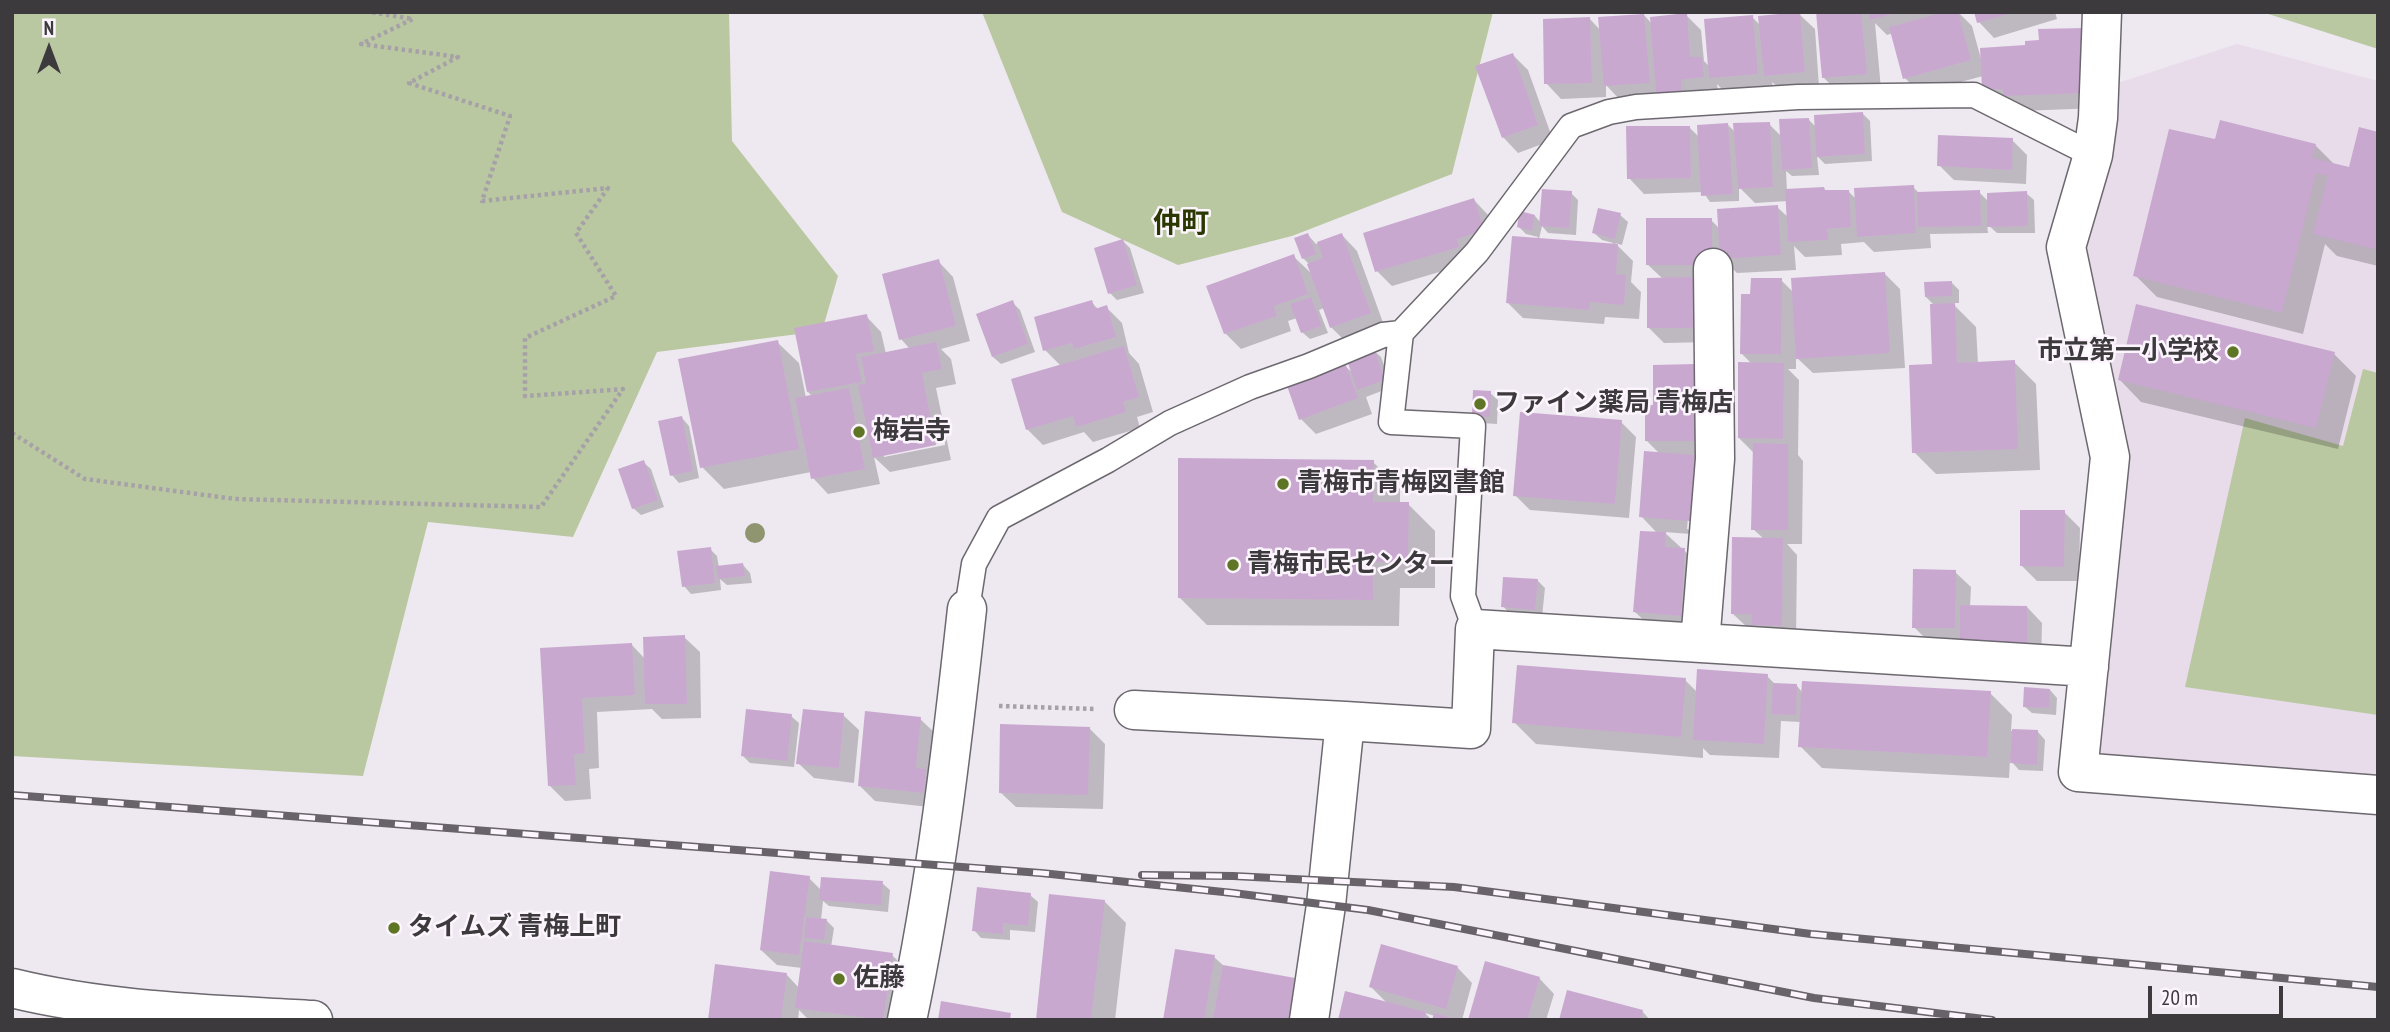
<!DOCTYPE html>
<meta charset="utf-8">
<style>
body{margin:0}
#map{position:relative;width:2390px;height:1032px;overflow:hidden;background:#eee8f0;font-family:"PT Sans Narrow",sans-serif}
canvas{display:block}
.frame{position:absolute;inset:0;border:14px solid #3d3a3d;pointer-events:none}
.north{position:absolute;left:14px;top:14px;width:70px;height:70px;-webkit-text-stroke:5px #fcf5fd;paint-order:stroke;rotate:0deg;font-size:19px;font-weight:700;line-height:28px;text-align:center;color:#3d3a3d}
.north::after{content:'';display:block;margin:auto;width:24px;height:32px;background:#3d3a3d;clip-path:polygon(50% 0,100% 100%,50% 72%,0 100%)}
.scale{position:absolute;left:2148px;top:986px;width:135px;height:32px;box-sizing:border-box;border:4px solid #3d3a3d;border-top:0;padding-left:9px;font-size:21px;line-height:24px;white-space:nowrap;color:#3d3a3d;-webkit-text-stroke:5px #fcf5fd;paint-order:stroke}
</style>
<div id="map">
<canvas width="2390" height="1032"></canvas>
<div class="frame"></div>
<div class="north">N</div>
<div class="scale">20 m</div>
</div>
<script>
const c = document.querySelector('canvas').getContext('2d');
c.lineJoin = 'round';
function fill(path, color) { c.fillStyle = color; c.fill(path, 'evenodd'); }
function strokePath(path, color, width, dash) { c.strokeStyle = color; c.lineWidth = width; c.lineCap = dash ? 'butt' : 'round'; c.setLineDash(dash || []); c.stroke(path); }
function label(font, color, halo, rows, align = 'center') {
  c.font = font + ' "PT Sans Narrow","Noto Sans JP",sans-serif'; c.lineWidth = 5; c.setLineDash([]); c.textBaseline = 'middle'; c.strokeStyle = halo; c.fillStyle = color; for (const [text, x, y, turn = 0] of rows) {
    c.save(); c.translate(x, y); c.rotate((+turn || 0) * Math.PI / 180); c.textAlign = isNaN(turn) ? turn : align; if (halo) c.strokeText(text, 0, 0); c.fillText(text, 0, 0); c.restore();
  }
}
fill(new Path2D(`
 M2237,44L2378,81V789L2078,772L2110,457L2066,247L2115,84Z`), '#e8dcea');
fill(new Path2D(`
 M12,12H729L732,141L838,276L822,331L657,352L573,537L428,522L363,776L12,756Z
 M982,12H1493L1452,174L1292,236L1178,265L1062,212Z
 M2262,12H2378V49Z
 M2363,369L2378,373V715L2185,687L2245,418L2343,446Z`), '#bac8a2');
fill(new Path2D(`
 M1817,12H1958L1972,26L1981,59L2027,47L2099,108L2020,111L1984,89L1983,76L1920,93L1905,78L1893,33L1887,35L1875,23L1881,89L1839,93L1823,77Z
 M1976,12H2055L2057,19L1994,38L1979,22Z
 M1799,14L1815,29L1819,87L1781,90L1772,82L1773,88L1726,93L1717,84L1718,92L1621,101L1606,85V97L1561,99L1546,83L1590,19L1601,31L1644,15L1652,24L1686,15L1701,30L1704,61L1710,67L1752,17L1761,26Z
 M1513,55L1528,70L1553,140L1518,153L1503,137Z
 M1862,113L1870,121L1872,161L1825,164L1817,156L1819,175L1792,176L1786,171L1787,191H1848L1856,199L1913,187L1920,194L1979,192L1989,202L2026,193L2034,200L2035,233H1997L1987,224L1988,233L1930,234L1931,248L1874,252L1864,242L1841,244L1842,255L1805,257L1794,246L1796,270L1737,273L1726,262L1711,342L1664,343L1649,328L1663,279L1647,264L1711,220L1720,229L1777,207L1789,218L1788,201L1755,203L1739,187V201L1710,202L1703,192L1644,194L1629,178L1689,127L1700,138L1728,125L1736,133L1769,124L1782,137L1808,119L1816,127Z
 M2378,134V266L2337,256L2325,244L2303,334L2157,297L2135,275L2216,141L2315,145L2336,166L2351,169Z
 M2012,140L2027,155L2026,184L1954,180L1939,165Z
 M1571,193L1578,200L1576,235L1548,233L1542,226L1539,239L1613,245V243L1602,240L1594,233L1620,215L1628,222L1622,245L1615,243L1633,261L1631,282L1641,292L1639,319L1605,317L1604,324L1523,318L1508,303L1538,237L1526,234L1519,227L1535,216L1541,223Z
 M1474,200L1489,216L1498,246L1471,254L1473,262L1392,286L1377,271Z
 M1308,235L1316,244L1342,235L1357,251L1385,328L1346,342L1331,327L1324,308L1319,310L1328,333L1310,339L1302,332L1297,318L1288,321L1291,331L1241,349L1225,333L1293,256L1313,275L1308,263L1303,258Z
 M1123,241L1130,248L1144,293L1117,300L1110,293Z
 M938,261L953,277L970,341L941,349L951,359L956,384L936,388L951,460L890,472L874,457L880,484L828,494L813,478L811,472L724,489L702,467L777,342L799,363L806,398L813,397L808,392L866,316L881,332L886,354L910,349L901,339ZM945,442V445L884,457V454Z
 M1885,274L1900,289L1905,368L1813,373L1796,357V369H1788L1799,380L1798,455L1803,461L1802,544H1787L1797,555L1796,640L1749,629L1733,614L1764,539L1753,529L1754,453L1739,438L1752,364L1742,354L1752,296L1781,280L1793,292Z
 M1952,283L1959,290V303H1952L1976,327L1978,364L2014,362L2036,384L2040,470L1936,474L1914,452L1934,366L1935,306L1926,297Z
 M1012,302L1020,310L1035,352L1001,364L993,357L978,315Z
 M1091,302L1099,310L1106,307L1122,323L1129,353L1139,364L1153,412L1137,417L1140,428L1093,442L1084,432L1043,445L1027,429L1061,366L1045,350Z
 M1373,350L1381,357L1392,387L1366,397L1372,414L1316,434L1301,419L1344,365L1354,374Z
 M2334,354L2356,376L2338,449L2141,402L2120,380Z
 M1655,367L1711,455H1693L1710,472L1704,535L1664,532L1700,565L1695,630L1651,627L1635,612L1657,533L1641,516L1660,454L1647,441L1655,407ZM1692,468H1696L1691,530L1687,529Z
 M1490,393L1498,400L1497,424L1481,423L1474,415Z
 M682,418L689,426L699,478L679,483L672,475Z
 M1621,422L1636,437L1629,518L1530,510L1515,495Z
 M643,462L651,469L664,507L641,515L633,508Z
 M1373,462L1400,489V504H1408L1435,531V588H1400L1399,626L1207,625L1179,597Z
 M2064,512L2080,528L2079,581H2037L2021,565Z
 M710,549L717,556L719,568L743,565L750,573L752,583L727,585L720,579L721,590L691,594L684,586Z
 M1955,572L1971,587L1970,607H2027L2042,623L2041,662L1929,642L1914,627Z
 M1537,580L1545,588L1542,617L1510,614L1503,606Z
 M684,637L700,652L701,718L662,719L652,709L597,712L599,768L589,769L591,799L565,801L549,785L542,650L632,645L645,659Z
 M1767,676L1776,685L1797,686L1803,693H1990L2012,715L2011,731L2038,732L2045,740L2043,771L2019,770L2010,760L2009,778L1822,768L1800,746L1801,722L1781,721L1779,758L1710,755L1703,748V758L1536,744L1514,722L1685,680L1697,692Z
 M2050,690L2057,698L2056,715L2032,713L2024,706Z
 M843,715L859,730L854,783L814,778L798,763Z
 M791,716L799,723L794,767L750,763L743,756Z
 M920,719L936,734L938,808L875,801L859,785Z
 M1089,728L1105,744L1103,809L1016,807L1000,792Z
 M809,878L822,891L882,883L890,890L888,912L829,906L823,901L821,920L827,921L834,928L831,947L892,955L907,970L900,1020H809L799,1010L798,1020H710L787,975L799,988L802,968L777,965L761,950Z
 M1030,895L1038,902L1035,932L1010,930V940L981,938L974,930Z
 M1104,901L1126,923L1115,1020H1038Z
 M1214,957L1225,967L1294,979L1310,995L1305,1020H1165Z
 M1457,967L1472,983L1462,1020H1434L1435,1016L1425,1013L1432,1020H1340L1388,1004L1371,987Z
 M1539,978L1554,994L1546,1020H1469Z
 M1642,1011L1650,1020H1561Z`), '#0003');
fill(new Path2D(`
 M1800,12L1805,72L1764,76L1758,16Z
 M1816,12H1861L1867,74L1822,78Z
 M1868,12H1896V13L1870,20Z
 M1945,12H1958L1971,60L1903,79L1889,27Z
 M1974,12H2012V13L1977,23Z
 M1687,13L1690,57H1702L1704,77L1681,80L1682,91L1656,93L1650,17Z
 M1644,14L1650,83L1604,86L1598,17Z
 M1753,15L1758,74L1709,78L1704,19Z
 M1590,17L1592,83L1544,84L1543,19Z
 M2083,28L2085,93L2003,96V89H1982L1980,48L2025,45V41L2039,40L2038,29Z
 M1513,53L1538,125L1502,138L1475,66Z
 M1863,112L1865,154L1816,157L1814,115Z
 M1809,118L1812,168L1782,170L1779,119Z
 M2220,120L2316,144L2312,158L2349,167L2359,127L2378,132V250L2313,234L2328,176L2316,173L2282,313L2133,276L2169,129L2215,139Z
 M1770,122L1773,187L1738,189L1733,123Z
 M1728,123L1733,194L1701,196L1697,125Z
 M1626,126H1690L1691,178L1627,179Z
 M1938,135L2013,138L2012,170L1937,166Z
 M1914,185L1916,233L1857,237L1854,188Z
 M1824,187L1825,190H1849L1851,227L1827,229L1828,240L1788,242L1785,189Z
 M1542,189L1572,191L1569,228L1539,226Z
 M1980,190L1981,226L1918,227L1917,192Z
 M2027,191L2028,226L1987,227V193Z
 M1474,198L1484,230L1457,239L1459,247L1375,272L1363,233Z
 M1778,205L1781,255L1720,259L1717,209Z
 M1598,208L1621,213L1615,239L1592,233Z
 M1520,211L1535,215L1532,231L1517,227Z
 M1646,218H1712V265H1646Z
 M1308,233L1316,254L1302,259L1294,238Z
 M1342,233L1371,313L1330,328L1307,264L1323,258L1317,242Z
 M1512,236L1618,244L1616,274L1626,275L1624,305L1590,302L1589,310L1506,303Z
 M1123,239L1137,285L1108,294L1094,248Z
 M1294,254L1308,294L1274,306L1277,316L1224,334L1206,286Z
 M939,259L956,326L899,340L882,274Z
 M1885,272L1890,353L1796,359L1791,278Z
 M1695,277L1696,328H1647V278Z
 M1751,278H1782L1781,354H1740L1741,294H1750Z
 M1952,281V296L1925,297L1924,282Z
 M1311,297L1322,326L1301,333L1290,304Z
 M1013,300L1028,344L992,357L976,314Z
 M1092,300L1095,309L1107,305L1116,337L1074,349L1072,343L1043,351L1034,317Z
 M1955,303L1957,363L2015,360L2018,449L1912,453L1909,365L1932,364L1930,304Z
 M2136,304L2335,352L2316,428L2118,380Z
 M867,314L874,351L856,354L862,382L807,392L794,328Z
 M778,340L799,449L700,468L678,359Z
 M936,342L942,369L922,373L936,445L873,458L858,385L866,383L861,357Z
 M1124,346L1139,397L1123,402L1126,412L1076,427L1073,416L1026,430L1011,379Z
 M1374,348L1385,380L1357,390L1346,357Z
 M1738,362L1784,363L1783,439L1738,438Z
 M1345,363L1358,398L1299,420L1286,383Z
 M1695,364L1696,441H1645V405H1653V365Z
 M849,388L865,469L811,479L795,398Z
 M1473,390L1491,391L1490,417L1472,416Z
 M1520,412L1622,420L1615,504L1513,496Z
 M682,416L693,471L670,476L658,421Z
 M1753,443L1788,444V530H1751Z
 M1644,451L1695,455L1690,521L1639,517Z
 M1178,458L1374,460L1373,502H1409L1408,562H1373V600L1178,598Z
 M644,460L658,500L632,509L618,469Z
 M2020,510H2065L2064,567L2020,566Z
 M1640,531L1666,532L1665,547L1685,548L1681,616L1633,612Z
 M1732,537L1783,538L1782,626L1751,625L1752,614H1731Z
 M711,547L715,583L682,587L677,551Z
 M743,563L745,576L718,579L716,566Z
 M1913,569L1956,570L1955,628H1912Z
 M1503,577L1538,579L1535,610L1501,607Z
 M1960,605L2027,606V647L1960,646Z
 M685,635L687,704H645L643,637Z
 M632,643L635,695L582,698L585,753L574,754L576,785L548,786L540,648Z
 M1517,665L1686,678L1681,737L1512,723Z
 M1697,669L1768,674L1764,744L1693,740Z
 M1802,681L1991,691L1987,757L1798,747Z
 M1773,683L1797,684L1796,715L1771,714Z
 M2024,687L2050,689L2049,708L2023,707Z
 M746,709L792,714L787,761L741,756Z
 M803,709L844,713L839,768L796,764Z
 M865,711L921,717L916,768L926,769L924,793L858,786Z
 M1000,724L1090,727L1088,795L999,793Z
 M2012,729L2038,730L2037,765L2010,763Z
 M770,871L810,876L799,955L760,950Z
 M821,877L883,881L881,905L819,900Z
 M977,887L1031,893L1028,926L1003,923V934L972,931Z
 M1049,894L1105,900L1091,1020H1036Z
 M806,917L827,919L824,940L804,938Z
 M804,941L893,953L883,1020L795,1008Z
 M1381,944L1458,966L1446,1009L1369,987Z
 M1175,949L1215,955L1204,1020H1163Z
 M1485,961L1540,977L1527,1020H1468Z
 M715,964L787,973L781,1020H708Z
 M1223,965L1295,978L1288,1020L1213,1019Z
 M1567,990L1643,1010L1640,1020H1559Z
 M1345,991L1426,1012L1424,1020H1338Z
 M941,1001L1011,1013L1010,1020H938Z
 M1434,1013L1456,1019V1020H1432Z`), '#c9a8d0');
const service = new Path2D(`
 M967,609L974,564L999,518L1108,460L1170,423L1250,387L1309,366L1383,335L1401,333
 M1475,629L1463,596L1473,426L1391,422L1401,333L1477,252L1571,126L1609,112L1636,107L1798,97L1974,95L2093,155`);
const minor = new Path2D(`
 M2102,12L2098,118L2093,155L2066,247L2110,457L2078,772L2378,795
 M1700,643L1715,459L1713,268
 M1134,710L1345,721
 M12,988C110,1012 213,1014 313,1020
 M907,1020C936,884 952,746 967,609
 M1309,1020L1326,905L1345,721L1471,729L1475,629L2089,667`);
strokePath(service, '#6d686f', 27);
strokePath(minor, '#6d686f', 41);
strokePath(new Path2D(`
 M12,433L85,479L235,499L541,507L623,389L525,396V338L616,296L576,233L608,188L482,201L510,116L409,83L458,57L361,44L413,19L370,12
 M999,706L1095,709`), '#a6a1a7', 4.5, [3.5, 3.5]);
strokePath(service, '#fff', 24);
strokePath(minor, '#fff', 38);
const rail = new Path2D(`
 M12,795L1041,873L1233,893L1368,910L1814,998L1992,1020
 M1142,875L1233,876L1454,887L1811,934L2378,987`);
strokePath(rail, '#676368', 8);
strokePath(rail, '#fcf5fd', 5, [16]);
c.fillStyle = '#8e956f';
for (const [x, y] of [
 [755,533]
]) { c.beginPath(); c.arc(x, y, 10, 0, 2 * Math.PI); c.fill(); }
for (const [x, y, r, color] of [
 [2233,352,7,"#5e7526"],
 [1480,404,7,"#5e7526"],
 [859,432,7,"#5e7526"],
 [1283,484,7,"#5e7526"],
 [1233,565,7,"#5e7526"],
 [394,928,7,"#5e7526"],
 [839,979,7,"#5e7526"]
]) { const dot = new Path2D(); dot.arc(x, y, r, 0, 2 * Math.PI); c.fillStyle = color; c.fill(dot); strokePath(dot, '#fcf5fd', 2.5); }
label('bold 26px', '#3d3a3d', '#fcf5fd', [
 ["市立第一小学校",2219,352,"right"],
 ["ファイン薬局 青梅店",1494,404],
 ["梅岩寺",873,432],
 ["青梅市青梅図書館",1297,484],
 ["青梅市民センター",1247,565],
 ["タイムズ 青梅上町",408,928],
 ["佐藤",853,979]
], 'left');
label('bold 28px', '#2a3800', '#fcf5fd', [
 ["仲町",1181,224]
]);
</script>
